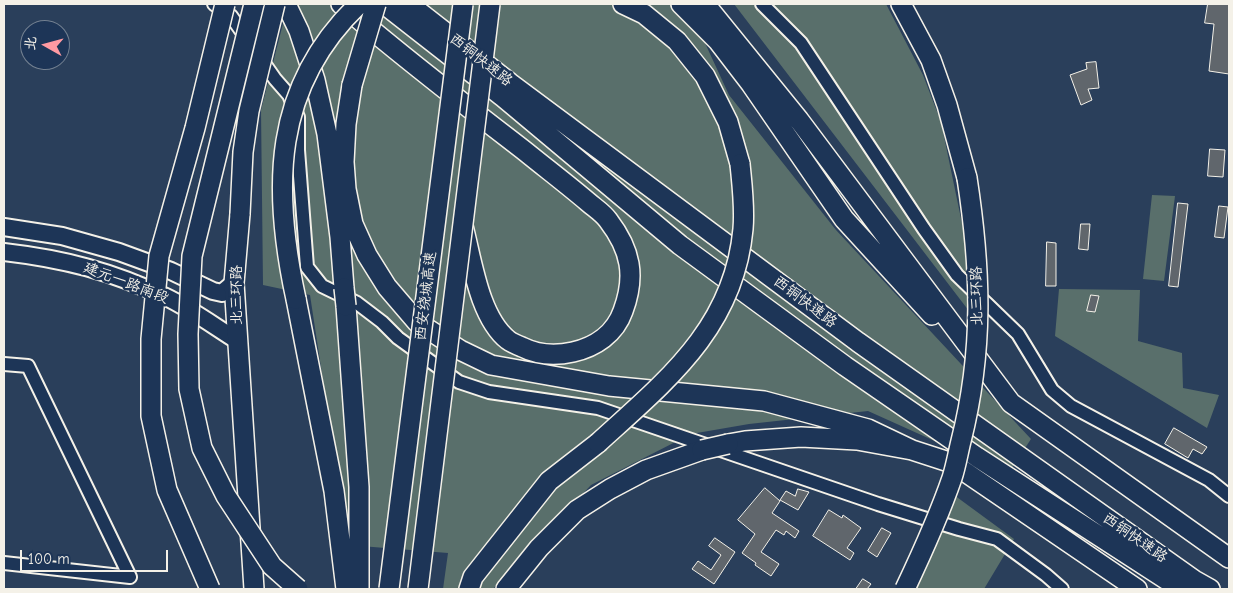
<!DOCTYPE html>
<meta charset="utf-8">
<style>
body{margin:0}
#map{position:relative;width:1233px;height:593px;overflow:hidden;background:#2a3f5b;font-family:"Comic Neue","LXGW WenKai TC",sans-serif}
canvas{display:block}
.frame{position:absolute;inset:0;border:5px solid #f4f1e8;pointer-events:none}
.north{position:absolute;left:20px;top:20px;width:50px;height:50px;box-sizing:border-box;background:#1d3557;border:1px solid #738091;border-radius:50%;rotate:277deg;font-size:14px;font-weight:700;line-height:20px;text-align:center;color:#f4f1e8}
.north::after{content:'';display:block;margin:auto;width:18px;height:22px;background:#ff9aa2;clip-path:polygon(50% 0,100% 100%,50% 72%,0 100%)}
.scale{position:absolute;left:20px;top:550px;width:148px;height:22px;box-sizing:border-box;border:2px solid #f4f1e8;border-top:0;padding-left:6px;font-size:15px;line-height:18px;white-space:nowrap;color:#f4f1e8;-webkit-text-stroke:4px #1d3557;paint-order:stroke}
</style>
<div id="map">
<canvas width="1233" height="593"></canvas>
<div class="frame"></div>
<div class="north">北</div>
<div class="scale">100 m</div>
</div>
<script>
const c = document.querySelector('canvas').getContext('2d');
c.lineJoin = 'round';
function fill(path, color) { c.fillStyle = color; c.fill(path, 'evenodd'); }
function strokePath(path, color, width, dash) { c.strokeStyle = color; c.lineWidth = width; c.lineCap = dash ? 'butt' : 'round'; c.setLineDash(dash || []); c.stroke(path); }
function label(font, color, halo, rows, align = 'center') {
  c.font = font + ' "Comic Neue","LXGW WenKai TC",sans-serif'; c.lineWidth = 5; c.setLineDash([]); c.textBaseline = 'middle'; c.strokeStyle = halo; c.fillStyle = color; for (const [text, x, y, turn = 0] of rows) {
    c.save(); c.translate(x, y); c.rotate((+turn || 0) * Math.PI / 180); c.textAlign = isNaN(turn) ? turn : align; if (halo) c.strokeText(text, 0, 0); c.fillText(text, 0, 0); c.restore();
  }
}
fill(new Path2D(`
 M288,4H687L729,95L836,230L1031,439L1008,474L868,411L749,424L691,434L591,485L493,589H443L448,553L348,545L310,295L263,285L261,110Z
 M734,4H886L923,75L941,122L964,233L969,267V311Z
 M1152,195L1175,196L1164,281L1143,279Z
 M1059,289L1140,290L1138,341L1182,353L1183,388L1219,395L1207,428L1055,336Z
 M954,495L1014,539L984,589H910Z`), '#596f6b');
const building = new Path2D(`
 M1208,4H1229V74L1209,71L1214,24L1205,23Z
 M1096,62L1099,88L1088,89L1092,100L1081,105L1070,75L1087,69L1086,63Z
 M1210,149L1225,150L1223,177L1208,176Z
 M1178,203L1188,204L1178,287L1169,286Z
 M1219,206L1228,207L1224,238L1215,237Z
 M1081,224H1090L1088,250L1079,249Z
 M1047,242L1056,243V286H1046Z
 M1091,295L1099,296L1095,312L1087,311Z
 M1174,428L1207,447L1202,454L1193,449L1188,458L1165,444Z
 M765,488L780,501L772,513L799,531L795,538L786,531L784,535L776,530L761,552L779,564L771,576L755,565L756,563L742,553L755,534L738,520Z
 M798,489L809,492L798,510L780,500L786,491L795,496Z
 M829,510L842,518L843,515L861,528L847,548L854,553L850,560L813,536Z
 M882,528L891,533L877,557L868,551Z
 M715,538L735,552L714,584L692,569L698,561L711,570L721,555L709,546Z
 M863,579L871,584L867,589H856Z`);
fill(building, '#60666c');
strokePath(building, '#f4f1e8', 1);
const minor = new Path2D(`
 M214,4L231,16L275,79L289,95L298,117V150L307,267L322,286L357,303L382,322L398,338L459,382L489,392L598,408L878,504L959,529L997,539L1046,575L1062,589
 M762,4L801,43L924,229L957,275L1018,334L1052,390L1071,406L1209,480L1229,496
 M4,364L28,366L130,577L4,563`);
const major = new Path2D(`
 M4,227L62,236L119,252L171,271L213,291L222,293L234,283
 M4,252C64,259 111,271 166,297C191,309 214,326 238,341`);
const highway = new Path2D(`
 M286,4L299,31L315,80L327,134L340,237L344,288
 M341,4C401,56 464,104 526,152C547,169 568,185 588,202C595,208 603,213 608,220C631,250 636,276 623,311C615,334 595,347 573,352C555,356 538,355 522,347C517,345 512,343 508,340C479,317 472,260 463,226
 M384,4L503,97L680,245L845,366L977,457L1181,589
 M409,4L510,83L858,342L1194,580L1210,589
 M623,4L644,14L677,41L705,76L728,122L740,164
 M681,4L718,41L751,84L844,219L932,315
 M705,4L799,120L1011,403L1229,558
 M901,4L931,60L947,105L967,178
 M352,85L346,124L344,162L346,189L353,224L367,255L387,287L417,322L460,350L491,365L609,386L764,401L868,429L912,450
 M240,214L234,283L254,589
 M296,299L334,491L346,589
 M346,306L359,487V589
 M728,444L745,441L801,437L857,440L912,450L952,463L1137,589
 M469,589L473,577L549,481L598,443
 M506,589L539,548L577,510L610,489L646,470L702,450`);
strokePath(minor, '#f4f1e8', 16);
strokePath(major, '#f4f1e8', 20);
strokePath(highway, '#f4f1e8', 22);
strokePath(minor, '#1d3557', 12);
strokePath(major, '#1d3557', 16);
strokePath(highway, '#1d3557', 19);
const highwayBridge = new Path2D(`
 M254,4L192,256L188,334L189,389L202,448L226,496L272,566L298,589
 M352,85L376,4
 M240,214L243,152L249,111L275,4
 M344,288L346,306
 M296,299C272,189 272,87 359,4
 M598,443C666,381 734,328 743,229C745,207 742,185 740,164
 M702,450L728,444
 M210,589L167,490L151,416V339L159,256L195,128L225,4
 M389,589L463,4
 M418,589L490,4
 M905,589C922,553 939,516 952,478C956,466 958,453 961,441C984,350 981,269 967,178`);
strokePath(highwayBridge, '#f4f1e8', 22, []);
strokePath(highwayBridge, '#1d3557', 19);
label('15px', '#f4f1e8', '#1d3557', [
 ["西铜快速路",481,60,38],
 ["建元一路南段",126,283,21],
 ["北三环路",237,295,-90],
 ["西安绕城高速",426,296,-83],
 ["北三环路",977,296,-91],
 ["西铜快速路",805,302,37],
 ["西铜快速路",1135,538,35]
]);
</script>
